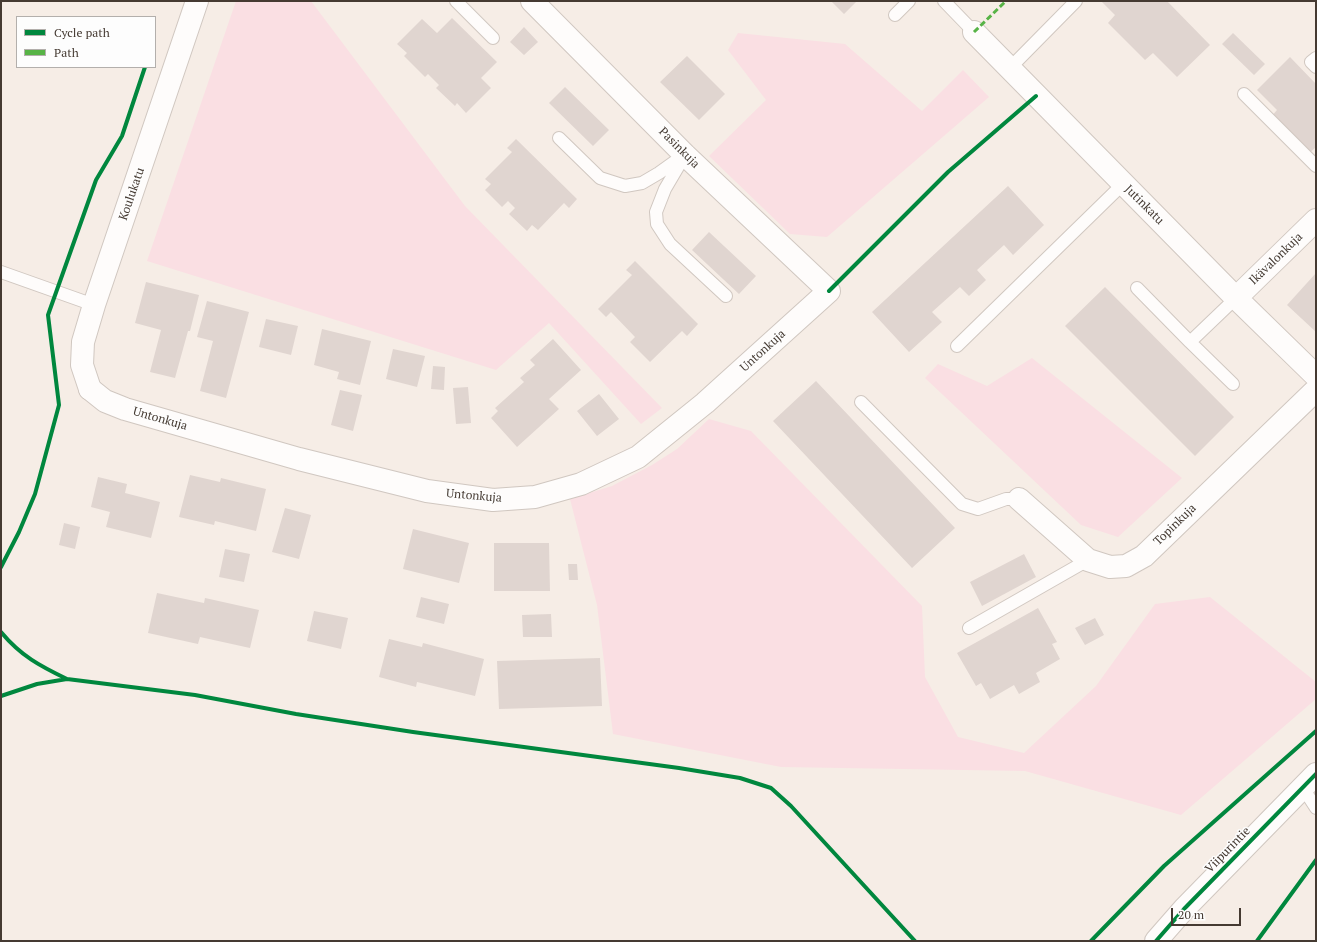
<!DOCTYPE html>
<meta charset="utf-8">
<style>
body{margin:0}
#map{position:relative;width:1317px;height:942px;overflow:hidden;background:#f6ede6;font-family:"PT Serif",serif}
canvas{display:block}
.frame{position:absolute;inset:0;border:2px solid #453a32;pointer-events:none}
.legend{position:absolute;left:16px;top:16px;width:140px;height:52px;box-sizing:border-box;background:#fdfdfd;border:1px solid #b3afac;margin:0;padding:5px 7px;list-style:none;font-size:12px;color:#453a32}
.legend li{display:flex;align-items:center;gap:8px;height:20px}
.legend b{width:20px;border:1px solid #b3afac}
.scale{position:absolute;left:1171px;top:908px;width:70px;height:18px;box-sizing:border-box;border:2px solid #453a32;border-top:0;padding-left:5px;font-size:12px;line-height:14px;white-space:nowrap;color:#453a32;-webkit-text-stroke:3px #fdfdfd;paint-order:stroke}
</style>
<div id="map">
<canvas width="1317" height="942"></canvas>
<div class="frame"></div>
<ul class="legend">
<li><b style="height:5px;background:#00873e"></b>Cycle path</li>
<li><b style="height:5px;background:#57b346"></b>Path</li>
</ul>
<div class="scale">20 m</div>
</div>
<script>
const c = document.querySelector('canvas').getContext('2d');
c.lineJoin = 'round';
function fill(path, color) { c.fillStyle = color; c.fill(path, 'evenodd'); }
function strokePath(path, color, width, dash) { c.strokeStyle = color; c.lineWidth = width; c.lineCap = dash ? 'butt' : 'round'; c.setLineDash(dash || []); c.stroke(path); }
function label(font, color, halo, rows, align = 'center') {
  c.font = font + ' "PT Serif",serif'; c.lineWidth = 3; c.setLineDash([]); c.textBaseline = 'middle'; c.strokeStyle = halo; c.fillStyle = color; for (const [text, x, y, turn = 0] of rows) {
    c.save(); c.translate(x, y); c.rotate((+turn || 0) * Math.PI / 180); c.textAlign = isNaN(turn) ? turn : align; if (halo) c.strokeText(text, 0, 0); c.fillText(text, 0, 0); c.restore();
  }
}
fill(new Path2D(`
 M236,1H311L465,206L662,408L641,424L549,323L496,370L147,261Z
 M738,33L845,44L922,111L963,70L989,97L827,237L790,234L709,156L766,100L728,50Z
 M1032,358L1182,478L1118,537L1081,525L925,378L938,364L987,386Z
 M709,419L751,431L922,606L925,677L958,737L1024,753L1096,686L1155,604L1210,597L1316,682V699L1181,815L1025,771L781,767L613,734L597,605L570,499L612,486L652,465L677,449Z`), '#fadfe3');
fill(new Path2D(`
 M831,1H857L844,14Z
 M1101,1H1167L1210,45L1177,77L1153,53L1145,60L1108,23L1115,15Z
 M452,18L497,62L481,78L491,88L466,113L457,103L455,106L436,88L439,85L428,74L425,77L404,56L407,53L397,44L422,19L437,33Z
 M524,27L538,42L524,55L510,42Z
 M1233,33L1265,64L1254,75L1222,44Z
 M687,56L725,94L699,120L660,82Z
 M1290,57L1316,84V149L1315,148L1307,155L1270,118L1277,110L1257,90Z
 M565,87L609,130L593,146L549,103Z
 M516,139L577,199L569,208L564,203L538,230L532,225L527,231L509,214L515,208L508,201L502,207L485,190L491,184L485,179L512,152L507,148Z
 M1008,186L1044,225L1013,255L1004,245L977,270L986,280L969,296L960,287L932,312L942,322L909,352L872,312Z
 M709,232L756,276L739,294L692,250Z
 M635,261L698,324L687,336L682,331L650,362L630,342L635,337L611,312L606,317L598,309L632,275L626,270Z
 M1316,273V332L1287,305Z
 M146,282L199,295L190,331H188L175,378L150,372L161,330L135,323Z
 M1105,287L1234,417L1195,456L1065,326Z
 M207,301L249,312L226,398L200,391L213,341L197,337Z
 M266,319L298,326L291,355L259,347Z
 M322,329L371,341L360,385L337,379L339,372L314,365Z
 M553,339L581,370L549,399L559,409L517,447L491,418L498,411L495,408L524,382L520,378L535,365L530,360Z
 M393,349L425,356L417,387L386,379Z
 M433,366L445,367L444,390L431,389Z
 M816,381L955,528L912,568L773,421Z
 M468,387L471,423L456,424L453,388Z
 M340,390L362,395L353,431L331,425Z
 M599,394L619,419L597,436L577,411Z
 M190,475L220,482L221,478L266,489L256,531L215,521L214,525L179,517Z
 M98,477L127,484L125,493L160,502L151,538L106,527L110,512L91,507Z
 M285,508L311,515L299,559L272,552Z
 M64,523L80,527L75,549L59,545Z
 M413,529L469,543L459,583L403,569Z
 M494,543H549L550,591H494Z
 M225,549L250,554L244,582L219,577Z
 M1024,554L1036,577L982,606L970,582Z
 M568,564H577L578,580H569Z
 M157,593L204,603L205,598L259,610L250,648L200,637L198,644L148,633Z
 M421,597L449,604L444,624L416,617Z
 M1038,608L1057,642L1052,644L1060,659L1036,673L1040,682L1019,694L1014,685L990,699L981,683L976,686L957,653Z
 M314,611L348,618L341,649L307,641Z
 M551,614L552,637H523L522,615Z
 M1095,618L1104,635L1085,645L1075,628Z
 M389,639L422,647L423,643L484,659L475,696L417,682L416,687L379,677Z
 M600,658L602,706L499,709L497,661Z`), '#e0d5d0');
const lane = new Path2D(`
 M456,1L493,38
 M944,1L974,32
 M895,15L909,1
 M1316,58L1311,62L1316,67
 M1009,69L1076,1
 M1244,94L1316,166
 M559,138L600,178L625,186L642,183L659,173L680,158
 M685,155L665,189L656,212L657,224L670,244L726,296
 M1,272L94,305
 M1137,288L1190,342L1236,298
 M1190,342L1233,384
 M957,346L1123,184
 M861,402L962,504L978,509L1006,499H1019
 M969,628L1088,560
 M1303,788L1316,808`);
const street = new Path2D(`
 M974,32L1236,298L1316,376
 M1236,298L1316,220
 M90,389L105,401L125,409L299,459L427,491L493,500L535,497L581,484L638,457L705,403L829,291L685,155L532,1
 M1019,499L1088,560L1110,567L1126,566L1144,556L1316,390`);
const secondary = new Path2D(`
 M90,389L82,365L83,342L94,305L197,1
 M1156,941L1184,909L1316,774`);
strokePath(lane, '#d0c7c0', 14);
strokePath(street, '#d0c7c0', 24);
strokePath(secondary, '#d0c7c0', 24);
strokePath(lane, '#fefcfb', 12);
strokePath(street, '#fefcfb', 22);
strokePath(secondary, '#fefcfb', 22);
strokePath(new Path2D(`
 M974,32L1006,1`), '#57b346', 3, [6, 3]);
strokePath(new Path2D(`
 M829,291L948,172L1036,96
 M1,567L19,532L35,494L59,405L48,315L96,180L122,136L145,67
 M1,632C21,656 40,666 67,679
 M1,696L37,684L67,679L195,695L296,714L413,732L679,768L740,778L771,788L791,806L915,941
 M1091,941L1164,866L1316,731
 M1156,941L1184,909L1316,774
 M1257,941L1316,860`), '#00873e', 4);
label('12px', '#453a32', '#fdfdfd', [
 ["Pasinkuja",679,148,45],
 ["Koulukatu",132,194,-71],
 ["Jutinkatu",1144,205,45],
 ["Ikävalonkuja",1276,259,-44],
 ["Untonkuja",763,351,-42],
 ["Untonkuja",160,419,16],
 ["Untonkuja",474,496,5],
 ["Topinkuja",1175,525,-44],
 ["Viipurintie",1228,850,-46]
]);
</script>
